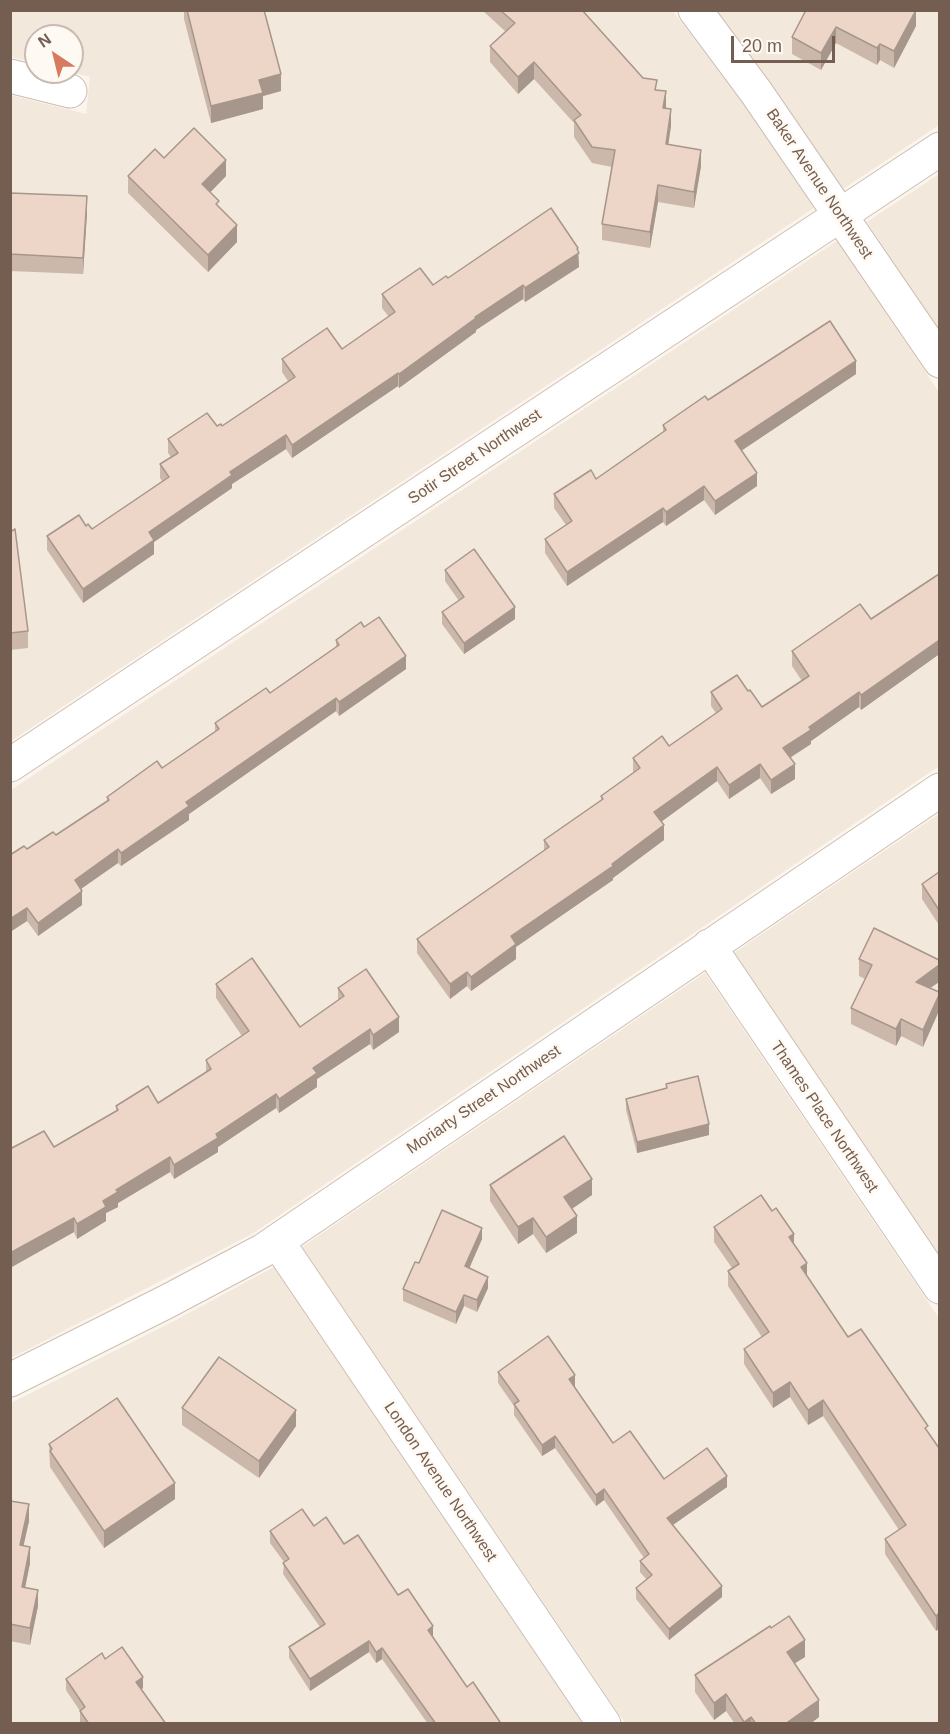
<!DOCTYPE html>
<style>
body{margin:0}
#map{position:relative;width:950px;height:1734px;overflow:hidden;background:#fbf5ed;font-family:Arial,sans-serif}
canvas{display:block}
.frame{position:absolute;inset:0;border:12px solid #745e51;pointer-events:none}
.north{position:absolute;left:24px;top:24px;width:60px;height:60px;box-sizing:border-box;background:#fef9f3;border:2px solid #c7bbb2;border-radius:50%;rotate:325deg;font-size:16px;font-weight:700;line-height:24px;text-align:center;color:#745e51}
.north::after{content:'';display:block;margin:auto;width:21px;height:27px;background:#d77a60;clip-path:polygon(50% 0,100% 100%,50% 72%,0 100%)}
.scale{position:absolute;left:731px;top:36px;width:104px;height:27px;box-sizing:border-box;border:3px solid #745e51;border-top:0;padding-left:8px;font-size:18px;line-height:21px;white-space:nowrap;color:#745e51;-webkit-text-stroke:4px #fef9f3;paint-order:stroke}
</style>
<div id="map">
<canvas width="950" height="1734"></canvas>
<div class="frame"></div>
<div class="north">N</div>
<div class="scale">20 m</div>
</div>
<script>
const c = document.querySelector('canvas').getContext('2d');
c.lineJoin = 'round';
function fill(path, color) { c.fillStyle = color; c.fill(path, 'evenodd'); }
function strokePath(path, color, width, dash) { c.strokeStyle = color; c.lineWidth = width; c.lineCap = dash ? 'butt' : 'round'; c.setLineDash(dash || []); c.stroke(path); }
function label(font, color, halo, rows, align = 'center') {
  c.font = font + ' Arial,sans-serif'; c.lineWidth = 5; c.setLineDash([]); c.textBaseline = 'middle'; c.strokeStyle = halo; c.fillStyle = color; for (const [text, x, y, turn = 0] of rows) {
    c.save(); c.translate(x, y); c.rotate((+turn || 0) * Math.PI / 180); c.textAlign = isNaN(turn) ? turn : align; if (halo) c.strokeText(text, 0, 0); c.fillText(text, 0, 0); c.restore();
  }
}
fill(new Path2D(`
 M11,11H673L742,102L814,208L11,741L10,95L86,114L90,77L71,72L72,36H36V63L11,57Z
 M717,11H939V125L843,189L770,82Z
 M939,174V329L867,222Z
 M837,241L939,392V766L252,1234L11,1358V790Z
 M939,814V1256L734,953Z
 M705,973L939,1318V1723H625L302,1247Z
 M274,1267L583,1723L11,1724V1403L176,1320Z`), '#f2e8dc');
const minor = new Path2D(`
 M695,10L756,92L940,361
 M10,76L70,91
 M10,765L940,149
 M709,946L940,1287
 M277,1241L604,1724
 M10,1380L166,1302L264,1250L940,790`);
strokePath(minor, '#cdbeb3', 35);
strokePath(minor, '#fff', 33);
fill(new Path2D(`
 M184,10H264L281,91L263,96V109L211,123L184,19Z
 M482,10H582L643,78L657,90L666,108L671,126L668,144L701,166L694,208L658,202L650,248L602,240V224L612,167L592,163L574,137V123L534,79L518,94L490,62V46L506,32Z
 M806,11L916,26L894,68L880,60L877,65L836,43L821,70L792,54V37Z
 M164,158L226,176L210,192L237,242L208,272L128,193V176Z
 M10,193L87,213L83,274L10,271Z
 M578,251L579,267L525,302L523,299L476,330V332L399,388L398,386L292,458L286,449L232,484V488L154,542V554L83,603L47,550V536L86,526L92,529L162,481L160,478V464L171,457L168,453V439L217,426H222L288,381L282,372V359L342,349L389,317L382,308V294L433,285L448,278Z
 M856,374L742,450L757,486L715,515L704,500L666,526L663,522L567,586L545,553V539L566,525L554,508V494L596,479L663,433V425L708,400Z
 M10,532L28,631V648L10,650Z
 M939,561V657L938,655L861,710L859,707L811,741V744L790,758L795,779L771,794L760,778L729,799L717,781L661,822L664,840L613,878V880L516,947V959L471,991L467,986L450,999L417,953V939L544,851V840L601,800V796L633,773V758L669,746L716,713L711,706V692L748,691L762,707L802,681L792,666V651L871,619L938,575V562Z
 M445,570L515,619L464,654L442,624V612L459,601L445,581Z
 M364,627L406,669L339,716L336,711L189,814V820L121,866L118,863L81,889L82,905L38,936L27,921L10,932V855L27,849L56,835L107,802V797L162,768L215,731V723L270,693L336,647V640Z
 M939,872V925L922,899V884Z
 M859,959L939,960V982L930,988L923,1047L901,1036L896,1046L851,1024V1008L865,979L859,976Z
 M216,984L300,1027L338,1000V988L399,1032L373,1050L370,1044L317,1079V1087L279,1113L276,1108L218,1147V1152L174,1179L170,1172L118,1203V1207L106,1213V1221L77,1239L74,1232L10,1268V1149L54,1147L116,1112V1106L158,1103L206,1073V1060L242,1036L216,998Z
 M666,1084L709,1135L637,1153L626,1110V1099L666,1088Z
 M490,1185L592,1195L572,1209L577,1233L546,1253L533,1234L518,1244L490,1201Z
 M714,1227L794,1243L807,1276L848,1337L928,1432L939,1448L936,1631L885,1554V1539L899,1530L823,1416L808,1425L790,1397L773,1408L744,1364V1349L762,1337L728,1286V1271L732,1268L714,1242Z
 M482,1239L469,1268L488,1288L477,1312L464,1306L456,1324L403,1301V1289L419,1263Z
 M498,1372L575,1386H574L613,1443L664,1479L727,1487L673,1525L722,1597L669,1640L636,1599V1588L647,1580L640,1572V1561L644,1558L604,1500L596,1506L555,1448L542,1456L514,1415V1406L498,1383Z
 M182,1408L296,1426L259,1478L182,1425Z
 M49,1444L175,1499L104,1548L50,1467Z
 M10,1501L29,1521L23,1546L30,1563L25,1587L38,1606L30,1645L10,1641Z
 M314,1526L344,1544L398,1595L433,1637L467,1687L500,1724H428L382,1659L376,1663L369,1652L310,1691L289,1658V1647L320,1627L283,1574L284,1562L270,1543V1531Z
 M771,1628L805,1657L795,1663L819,1717L810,1724H735L726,1711L714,1720L695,1692V1675Z
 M105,1659L143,1688L141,1690L166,1724H81L80,1722V1711L66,1690V1679Z`), '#ccb8ab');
fill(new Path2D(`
 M916,10V26L894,68V51Z
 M836,27V43L821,70V53Z
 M880,44V60L877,65V48Z
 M534,62V79L518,94V77Z
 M281,74V91L263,96V109L211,123V106L259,80Z
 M666,91V108H663Z
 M671,109V126L666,160V144Z
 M701,150V166L694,208V192Z
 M226,160V176L202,201V184Z
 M658,185V202L650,248V232Z
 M87,196V213L83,274V258Z
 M237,225V242L208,272V255Z
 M578,248L579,267L525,302V288Z
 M523,285V299L476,330V332L399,388V374L475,317Z
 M856,361V374L735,455V441Z
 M398,373V386L292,458V445Z
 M286,435V449L232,484V488L154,542V554L83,603V589L149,532L230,472Z
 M757,473V486L715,515V501Z
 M704,486V500L666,526V512Z
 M663,508V522L567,586V572Z
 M515,607V619L464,654V643Z
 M938,641V655L861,710V695Z
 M406,656V669L339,716V702Z
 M859,692V707L811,741V744L783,762V748L809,727Z
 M336,698V711L189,814V820L121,866V853L186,802Z
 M760,764V778L729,799V785Z
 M795,764V779L771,794V780Z
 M717,767V781L654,827V812Z
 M664,825V840L613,878V880L516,947V959L471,991V977L511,936L612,864Z
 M118,849V863L75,893V880Z
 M82,891V905L38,936V923Z
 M27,908V921L10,932V919Z
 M939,965V982L916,998V982Z
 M467,972V986L450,999V984Z
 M939,995V1011L923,1047V1030Z
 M399,1017V1032L373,1050V1035Z
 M901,1019V1036L896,1046V1029Z
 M370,1029V1044L317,1079V1087L279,1113V1099L313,1068Z
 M276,1094V1108L218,1147V1152L174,1179V1165L216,1134Z
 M709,1124V1135L637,1153V1142Z
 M170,1157V1172L118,1203V1207L106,1213V1221L77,1239V1224L103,1201L116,1190Z
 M592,1179V1195L564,1214V1197Z
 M577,1216V1233L546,1253V1237Z
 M74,1218V1232L10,1268V1253Z
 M533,1218V1234L518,1244V1227Z
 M482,1228V1239L465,1278V1266Z
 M794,1234V1249L789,1237Z
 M807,1263V1278L801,1267Z
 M488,1277V1288L477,1312V1300Z
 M464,1295V1306L456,1324V1312Z
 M575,1375V1386L569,1390V1379Z
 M790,1382V1397L773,1408V1393Z
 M823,1400V1416L808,1425V1410Z
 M296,1410V1426L259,1478V1461Z
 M555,1436V1448L542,1456V1445Z
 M727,1476V1487L667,1529V1518Z
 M175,1483V1499L104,1548V1531Z
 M604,1489V1500L596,1506V1495Z
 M29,1504V1521L20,1562V1545Z
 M30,1547V1563L22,1603V1587Z
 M722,1586V1597L669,1640V1629Z
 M38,1590V1606L30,1645V1628Z
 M939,1613V1629L936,1631V1616Z
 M433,1626V1637L428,1630Z
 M805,1640V1657L787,1668V1652Z
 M369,1641V1652L310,1691V1679Z
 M382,1648V1659L376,1663V1652Z
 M143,1677V1688L136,1694V1682Z
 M726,1694V1711L714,1720V1703Z
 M819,1700V1717L810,1724H785Z
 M751,1717V1724H744V1722Z`), '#a6968b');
const building = new Path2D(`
 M187,10H264L281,74L259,80L263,93L211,106Z
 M500,10H582L643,78L657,80L655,90L666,91L663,108L671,109L666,144L701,150L694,192L658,185L650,232L602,224L615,150L592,147L574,120L581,115L534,62L518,77L490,46L515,23Z
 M806,10H916L894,51L880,44L877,48L836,27L821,53L792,37Z
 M194,128L226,160L202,184L219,201L216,204L237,225L208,255L128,176L155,149L164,158Z
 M10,193L87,196L83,258L10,254Z
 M551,208L578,248L577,249L579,253L525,288L523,285L475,317L476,318L399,374L398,373L292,445L286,435L230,472L232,475L149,532L154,540L83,589L47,536L79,515L86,526L88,524L92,529L169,477L160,464L178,453L168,439L207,413L217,426L221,424L222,426L295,377L282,359L327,328L342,349L395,312L382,294L420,268L433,285L446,276L448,278Z
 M830,321L856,361L735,441L757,473L715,501L704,486L666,512L663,508L567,572L545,539L572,521L554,494L591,470L596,479L666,430L663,425L705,396L708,400Z
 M15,529L28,631L10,633V532Z
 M474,549L515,607L464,643L442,612L464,597L445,570Z
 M939,574V642L938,641L861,695L859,692L809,727L811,730L783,748L795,764L771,780L760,764L729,785L717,767L654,812L664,825L612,864L613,866L511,936L516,944L471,977L467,972L450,984L417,939L549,847L544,840L603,799L601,796L640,768L633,758L662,736L669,746L722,709L711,692L737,675L748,691L750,690L762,707L809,676L792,651L860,604L871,619Z
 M379,617L406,656L339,702L336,698L186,802L189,806L121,853L118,849L75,880L82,891L38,923L27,908L10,919V855L24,846L27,849L53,832L56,835L109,800L107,797L157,761L162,768L219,729L215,723L266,688L270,693L339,645L336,640L361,622L364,627Z
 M939,872V910L922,884Z
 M874,928L939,960V965L916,982L939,992V995L923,1030L901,1019L896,1029L851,1008L872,965L859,959Z
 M252,958L300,1027L344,996L338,988L366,969L399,1017L373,1035L370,1029L313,1068L317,1073L279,1099L276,1094L216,1134L218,1138L174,1165L170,1157L116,1190L118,1192L103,1201L106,1207L77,1224L74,1218L10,1253V1149L44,1131L54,1147L118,1110L116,1106L148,1086L158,1103L211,1069L206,1060L249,1031L216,984Z
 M698,1076L709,1124L637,1142L626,1099L667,1088L666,1084Z
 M564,1136L592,1179L564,1197L577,1216L546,1237L533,1218L518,1227L490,1185Z
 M761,1195L772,1211L776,1208L794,1234L789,1237L807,1263L801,1267L848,1337L861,1329L928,1426L925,1428L939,1448V1613L936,1616L885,1539L906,1525L823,1400L808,1410L790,1382L773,1393L744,1349L769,1332L728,1271L739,1264L714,1227Z
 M442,1210L482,1228L465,1266L488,1277L477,1300L464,1295L456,1312L403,1289L415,1262L419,1263Z
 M548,1336L575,1375L569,1379L613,1443L630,1431L664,1479L707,1448L727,1476L667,1518L722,1586L669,1629L636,1588L652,1575L640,1561L649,1554L604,1489L596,1495L555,1436L542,1445L514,1404L519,1401L498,1372Z
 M219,1357L296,1410L259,1461L182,1408Z
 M117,1398L175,1483L104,1531L50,1451L52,1449L49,1444Z
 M10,1501L29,1504L20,1545L30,1547L22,1587L38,1590L30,1628L10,1624Z
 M302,1509L314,1526L326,1517L344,1544L358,1535L398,1595L408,1589L433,1626L428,1630L467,1687L473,1682L500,1722L497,1724H436L382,1648L376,1652L369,1641L310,1679L289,1647L325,1624L283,1563L289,1559L270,1531Z
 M789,1616L805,1640L787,1652L819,1700L785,1724H756L751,1717L744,1722L726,1694L714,1703L695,1675L770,1626L771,1628Z
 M122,1647L143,1677L136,1682L166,1724H89L80,1711L85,1707L66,1679L102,1653L105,1659Z`);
fill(building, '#edd6c7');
strokePath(building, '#a6968b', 1.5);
label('16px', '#745e51', '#fef9f3', [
 ["Baker Avenue Northwest",819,184,56],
 ["Sotir Street Northwest",475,457,-34],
 ["Moriarty Street Northwest",484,1100,-34],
 ["Thames Place Northwest",824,1117,56],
 ["London Avenue Northwest",440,1482,56]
]);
</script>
